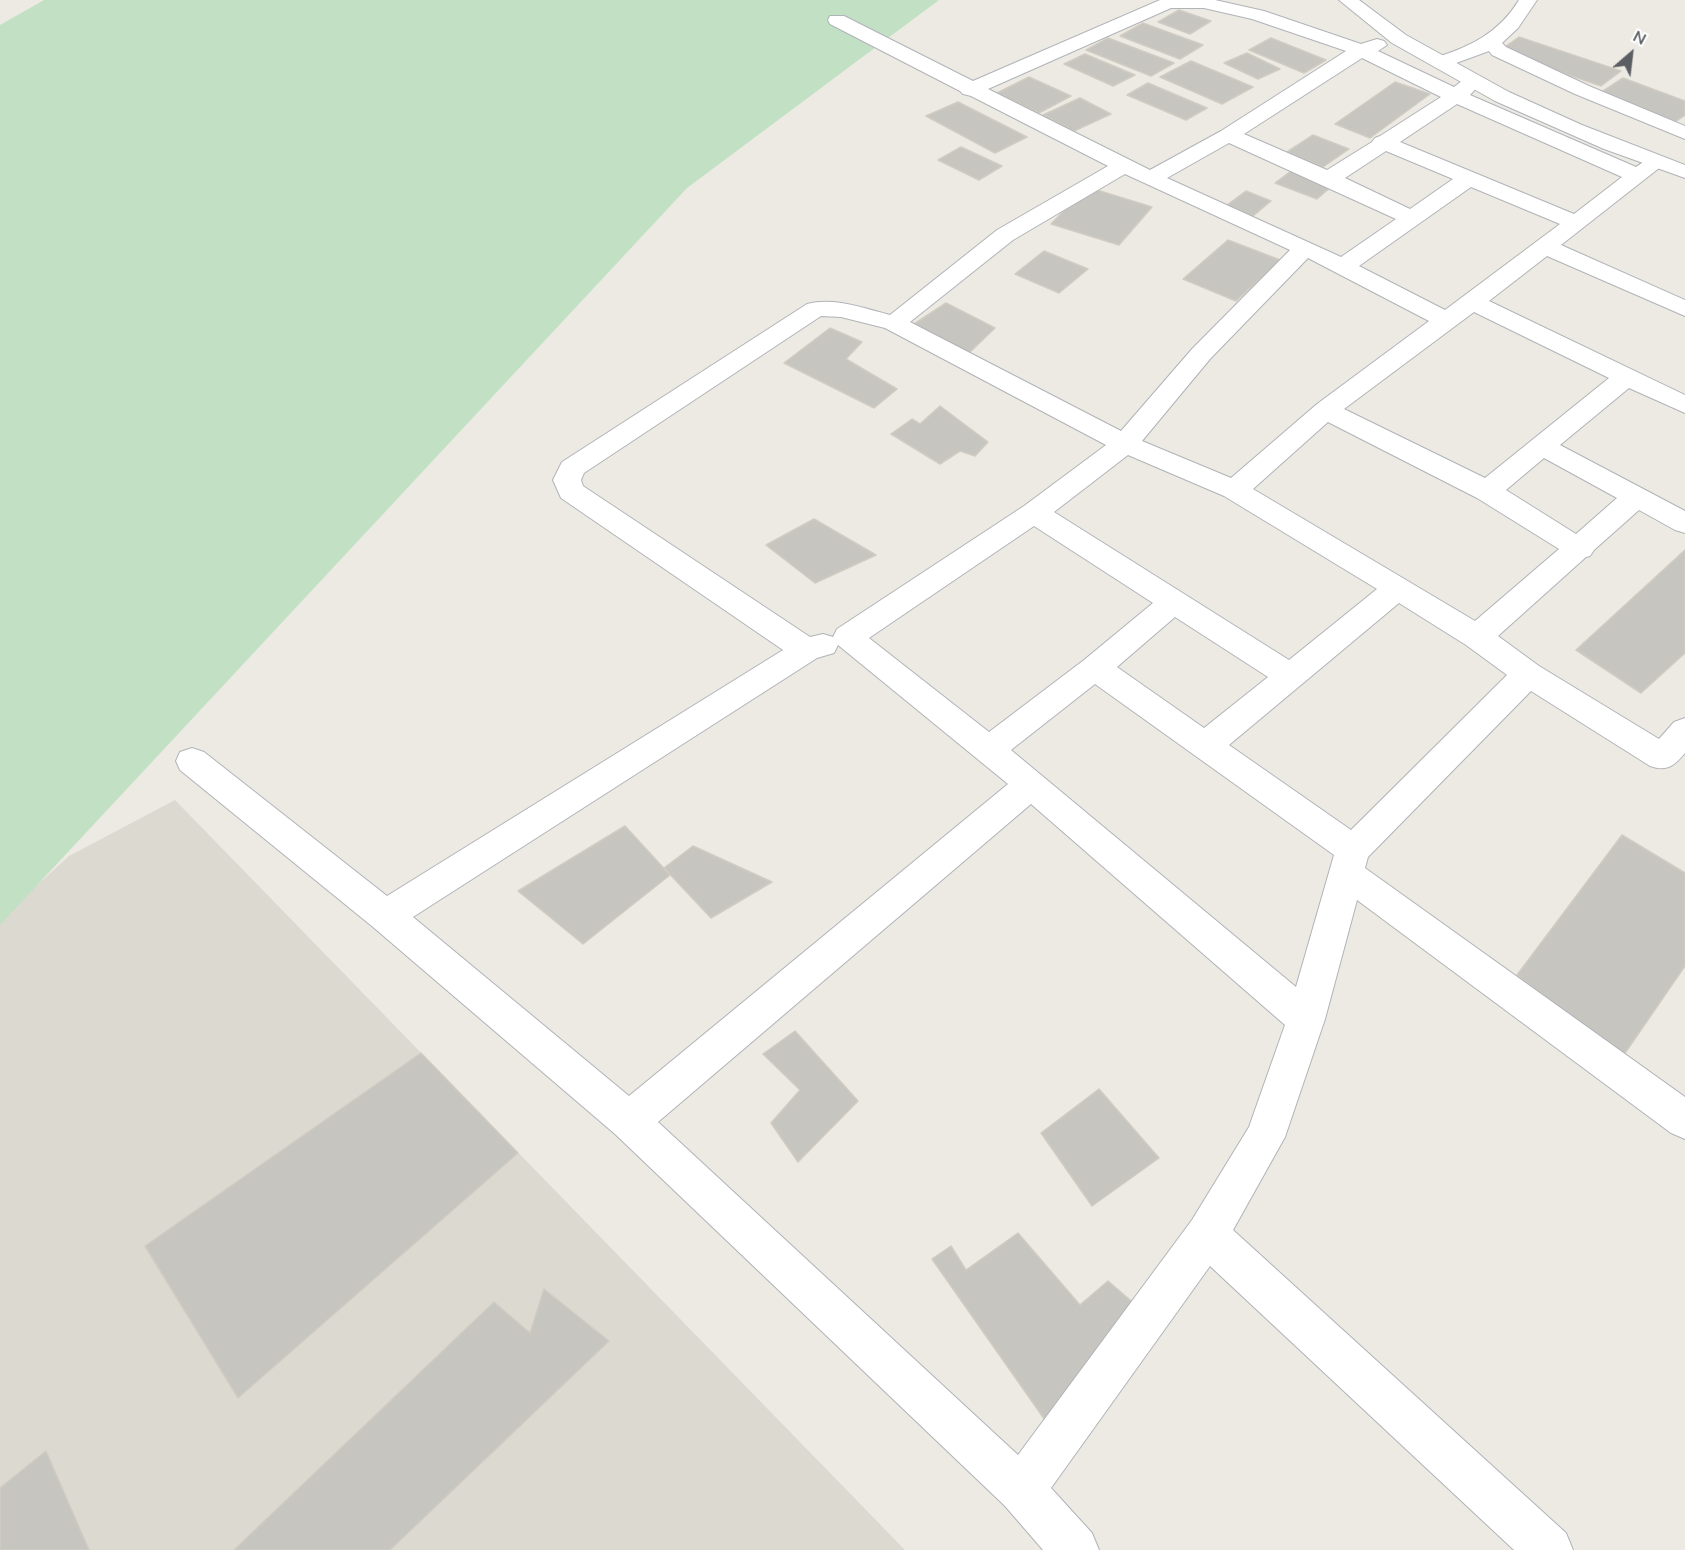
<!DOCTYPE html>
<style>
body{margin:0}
#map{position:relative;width:1685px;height:1550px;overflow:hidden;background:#eceae3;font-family:"Nunito Sans",sans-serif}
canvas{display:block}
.north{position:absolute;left:1601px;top:24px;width:60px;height:60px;-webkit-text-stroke:4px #fff;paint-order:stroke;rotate:28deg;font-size:16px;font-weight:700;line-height:24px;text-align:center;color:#5b5e62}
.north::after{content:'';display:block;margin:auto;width:21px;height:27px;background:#5b5e62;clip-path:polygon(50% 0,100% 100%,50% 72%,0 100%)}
</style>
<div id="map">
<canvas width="1685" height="1550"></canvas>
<div class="north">N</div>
</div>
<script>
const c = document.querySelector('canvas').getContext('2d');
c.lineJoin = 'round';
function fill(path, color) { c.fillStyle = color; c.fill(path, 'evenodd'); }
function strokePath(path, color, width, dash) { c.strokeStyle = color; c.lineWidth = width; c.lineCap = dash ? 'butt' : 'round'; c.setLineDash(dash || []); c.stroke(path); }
fill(new Path2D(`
 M175,800L905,1550H0V919L69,856Z`), '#dcd9d1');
fill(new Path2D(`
 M44,0H939L687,188L0,925V25Z`), '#c2e1c4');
const building = new Path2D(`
 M1179,10L1211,21L1190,34L1158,22Z
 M1143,23L1203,45L1180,59L1120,36Z
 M1519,37L1621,71L1601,86L1499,51Z
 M1108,38L1174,63L1151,76L1086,50Z
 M1271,38L1326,60L1304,73L1249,50Z
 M1247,53L1280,69L1258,79L1224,63Z
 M1085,54L1135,75L1113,86L1064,64Z
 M1191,61L1253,87L1222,104L1160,77Z
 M1029,77L1071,96L1039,113L997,93Z
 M1623,78L1685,101V115L1675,122L1600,93Z
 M1395,82L1430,94L1370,138L1335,124Z
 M1148,83L1207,108L1186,120L1127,95Z
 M1080,98L1111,114L1074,131L1043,115Z
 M958,102L1027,137L995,153L926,116Z
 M1313,135L1349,149L1323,167L1287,152Z
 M961,147L1002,166L979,180L938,160Z
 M1291,171L1332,186L1317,199L1275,183Z
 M1087,187L1152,207L1119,245L1051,224Z
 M1246,191L1271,201L1253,216L1227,205Z
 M1228,240L1280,260L1236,301L1183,279Z
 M1044,251L1088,269L1059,293L1015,274Z
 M946,303L995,328L969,353L911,326Z
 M830,328L862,342L846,359L897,389L874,408L784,363Z
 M940,406L988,442L975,456L960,451L940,464L891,434L912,419L920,424Z
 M814,519L876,555L815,583L766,545Z
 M1685,550V653L1641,693L1576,650Z
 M625,826L670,875L583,944L518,891Z
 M1622,835L1685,873V966L1621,1059L1517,975Z
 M693,846L772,882L711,918L664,868Z
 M795,1031L858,1101L798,1162L771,1123L800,1090L763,1054Z
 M421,1053L518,1153L238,1398L145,1246Z
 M1099,1089L1159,1158L1092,1206L1041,1133Z
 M1018,1233L1080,1305L1108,1281L1137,1306L1059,1440L932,1259L951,1246L966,1270Z
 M544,1289L609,1341L390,1550H234L494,1302L530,1333Z
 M46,1451L89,1550H0V1488Z`);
fill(building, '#c7c5c0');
strokePath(building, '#d0ccc2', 1.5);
const street = new Path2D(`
 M1160,0H1215L1264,11L1361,44L1377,39L1384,41L1387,45L1378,51L1454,87L1463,80H1477L1480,84L1470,95L1636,167C1644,161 1649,158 1660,160L1663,165L1561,245L1685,300V316L1547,256L1489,301L1685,395V413L1629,388L1560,445L1685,511V533L1675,530L1639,510L1594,550L1590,556L1586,557L1498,636L1539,666L1659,739L1674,722L1685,718V753C1674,766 1667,772 1650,766L1531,691L1368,857L1365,868L1685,1097V1139L1671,1133L1357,900L1325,1019L1285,1137L1233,1230L1566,1533L1573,1550H1514L1210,1266L1051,1488L1092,1533L1099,1550H1043L1005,1506L615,1134L373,927L180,770L176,761L180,752L192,748L204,752L387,896L783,650L561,498L553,480L562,462L807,304C834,297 863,308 890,315L997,230L1108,166L971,96L963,94L960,91L830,24L828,20L830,16H844L973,81ZM1171,8H1204L1252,19L1346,51L1221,131L1150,170L988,89ZM1362,58L1441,97L1380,136L1375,138L1372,142L1327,170L1244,134ZM1457,104L1622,177L1574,214L1400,142ZM1229,143L1396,219L1341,257L1167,178ZM1386,151L1453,179L1410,209L1345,178ZM1125,174L1290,250L1192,349L1121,431L910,322L1013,240ZM1471,187L1560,224L1445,310L1359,266ZM1308,258L1429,321L1317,404L1231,478L1142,441L1210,359ZM1474,312L1609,378L1485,478L1344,409ZM821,316L841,317L885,328L1106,445L1024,506L837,629L833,637L823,634L810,637L583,486L581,480L584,473ZM1328,422L1477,498L1559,549L1475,621L1253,489ZM1128,455L1224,496L1377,589L1289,660L1054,512ZM1544,458L1617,498L1576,534L1506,490ZM1034,526L1153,603L1084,660L989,732L869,638ZM1399,603L1466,645L1507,675L1351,830L1229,745ZM1175,617L1268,677L1204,728L1117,667ZM838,645L1008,784L629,1096L413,917L817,658L834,653ZM1095,684L1334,855L1296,987L1011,750ZM1031,804L1285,1025L1249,1127L1192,1220L1018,1455L658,1122Z
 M1519,0H1537L1518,28L1502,43L1506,47L1589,86L1685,126V139L1575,94L1492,55L1489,51L1448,66H1434L1431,62L1434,58C1470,47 1499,33 1519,0Z`);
const secondary = new Path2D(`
 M1339,0H1359L1406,35L1509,92L1582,125L1685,165V178L1604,149L1495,101L1392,43Z`);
strokePath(street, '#b0b3b7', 2);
strokePath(secondary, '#afb2b6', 2);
fill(street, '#fff');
fill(secondary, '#fff');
</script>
